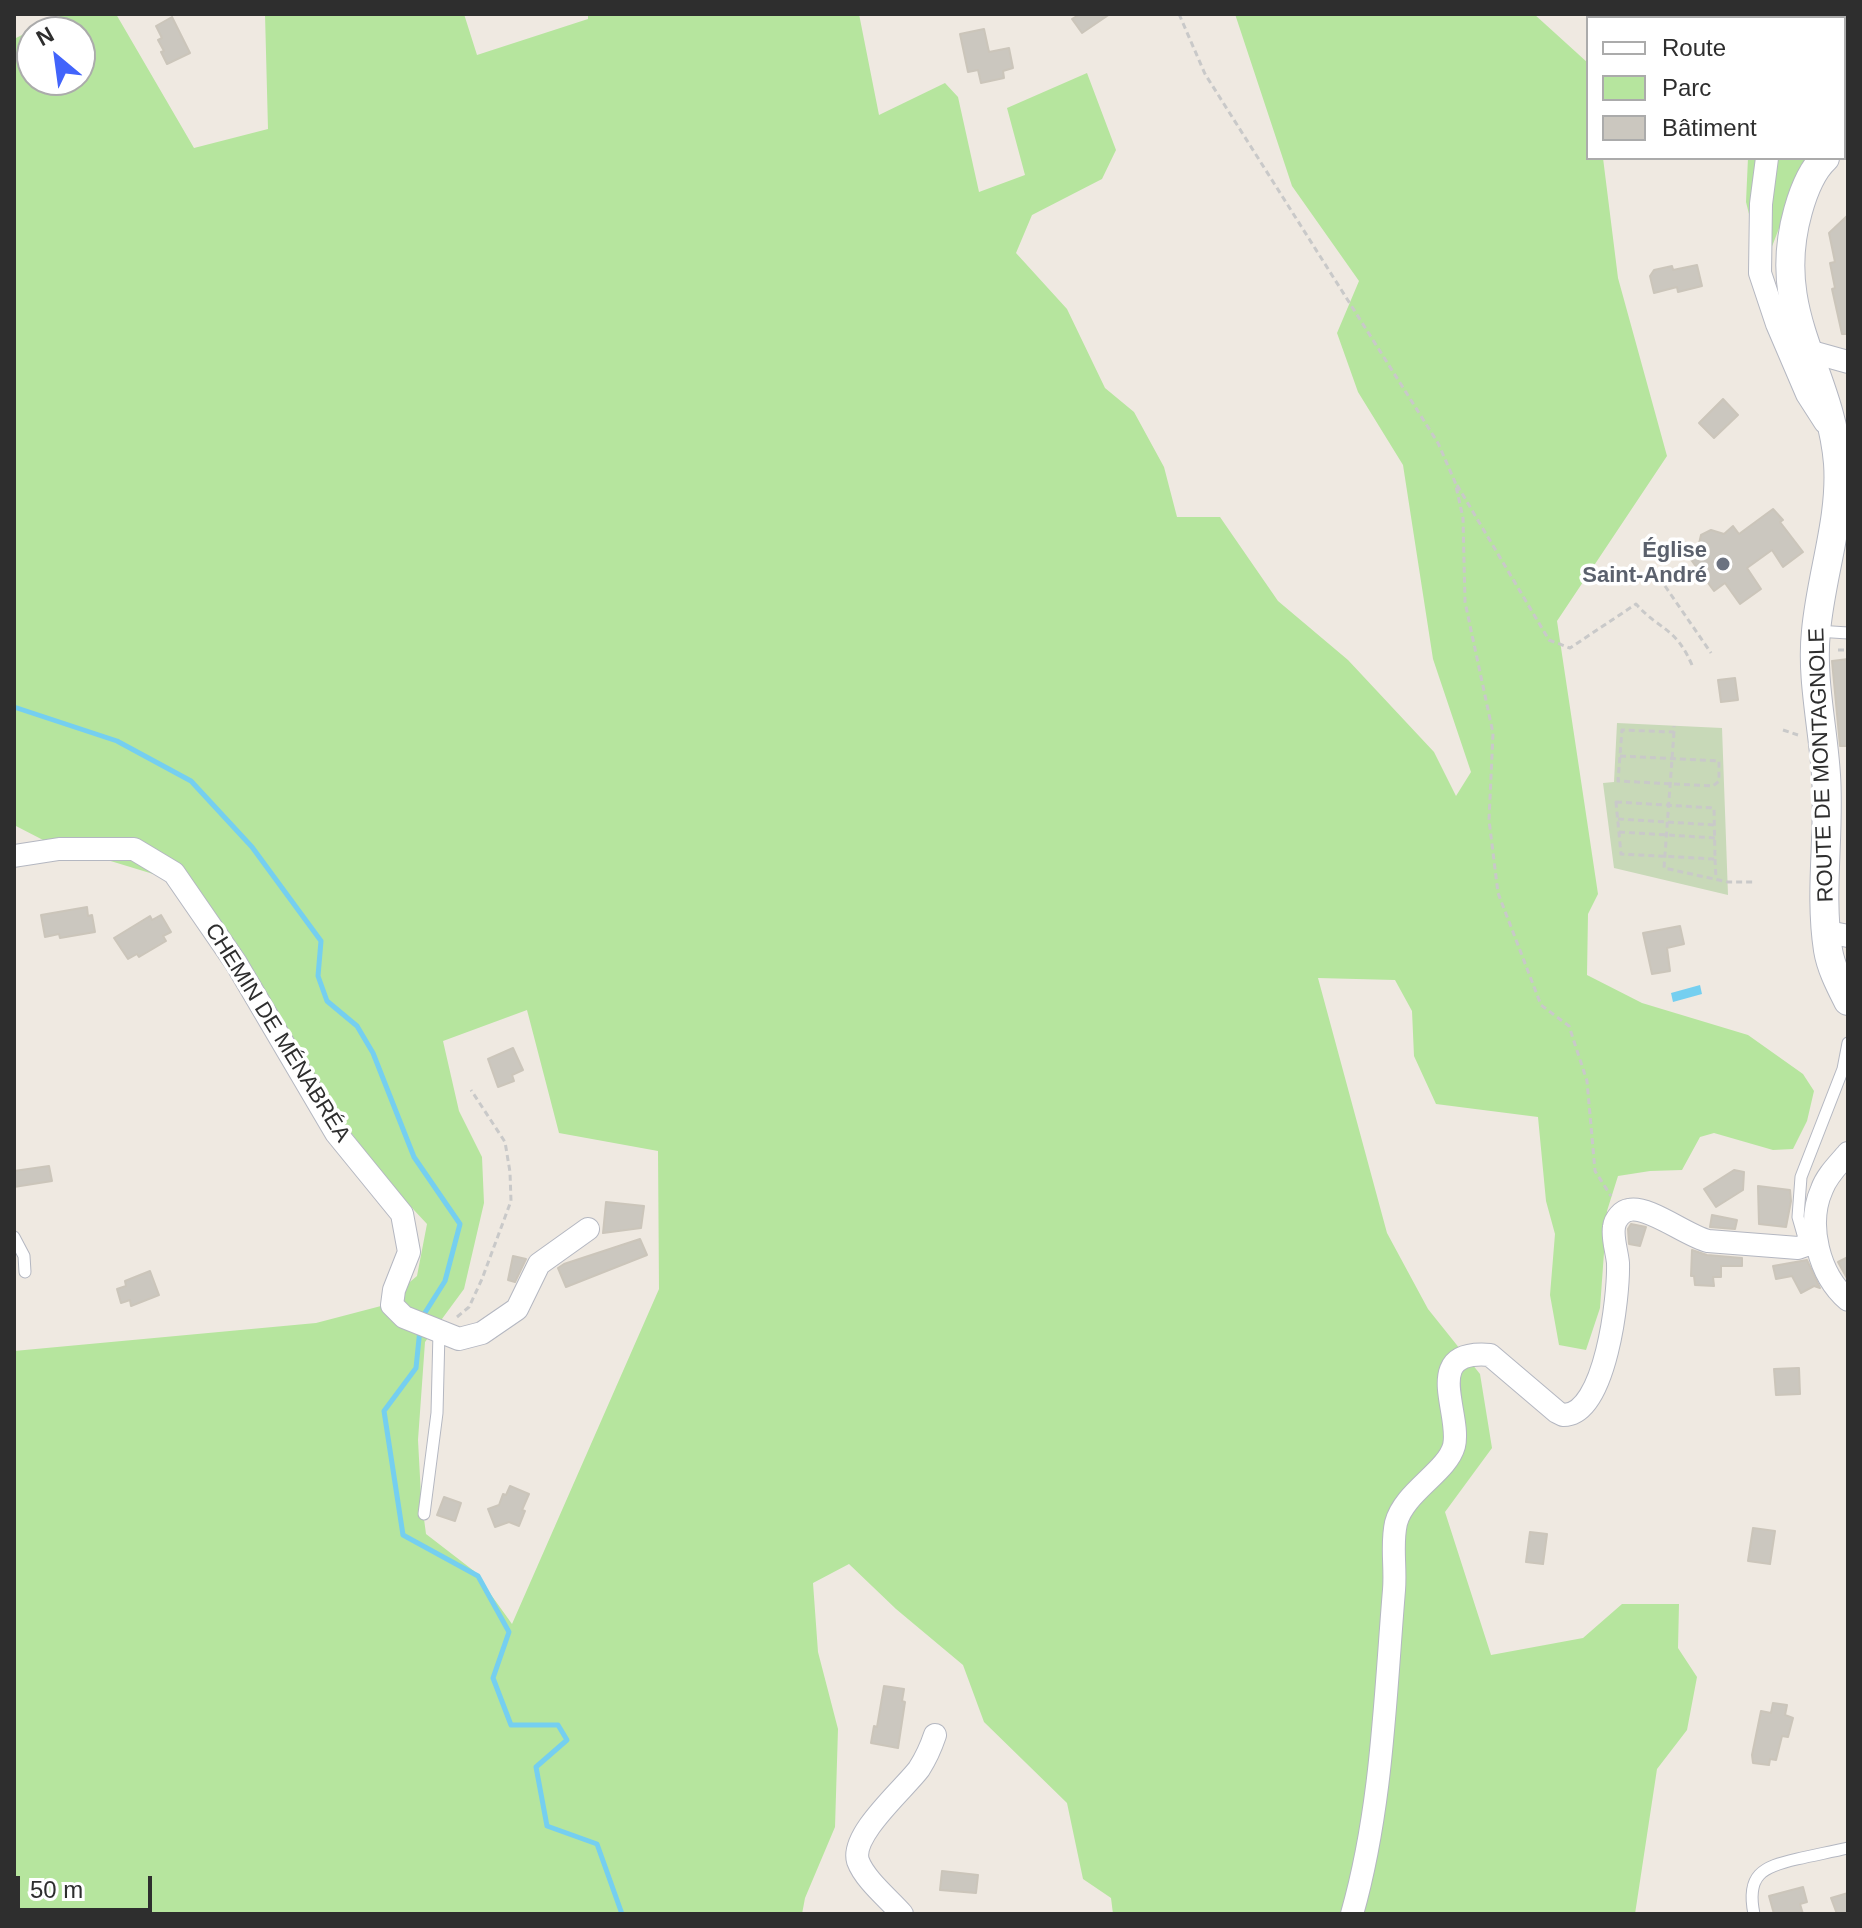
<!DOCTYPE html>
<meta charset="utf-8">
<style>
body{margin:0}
#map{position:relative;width:1862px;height:1928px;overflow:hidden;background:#efe9e1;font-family:Helvetica,sans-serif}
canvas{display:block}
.frame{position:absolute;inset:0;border:16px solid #2e2e2e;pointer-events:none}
.legend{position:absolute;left:1586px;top:16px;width:260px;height:144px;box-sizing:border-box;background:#fff;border:2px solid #ababab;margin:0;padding:10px 14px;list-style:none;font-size:24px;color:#2e2e2e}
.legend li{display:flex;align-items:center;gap:16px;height:40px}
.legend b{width:40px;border:2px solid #ababab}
.north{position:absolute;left:16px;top:16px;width:80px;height:80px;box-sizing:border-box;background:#fff;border:2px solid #ababab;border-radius:50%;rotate:331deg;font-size:22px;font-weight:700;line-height:32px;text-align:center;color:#2e2e2e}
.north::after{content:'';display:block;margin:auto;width:28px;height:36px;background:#4264fb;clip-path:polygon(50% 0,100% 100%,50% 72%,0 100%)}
.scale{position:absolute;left:16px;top:1876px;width:136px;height:36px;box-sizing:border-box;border:4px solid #2e2e2e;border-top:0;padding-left:10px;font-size:24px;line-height:28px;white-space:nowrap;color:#2e2e2e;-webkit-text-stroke:6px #fff;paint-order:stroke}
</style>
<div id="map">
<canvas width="1862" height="1928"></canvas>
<div class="frame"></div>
<ul class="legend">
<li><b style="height:10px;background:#fff"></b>Route</li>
<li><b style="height:22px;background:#b6e59e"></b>Parc</li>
<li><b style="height:22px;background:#cbc7bf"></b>Bâtiment</li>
</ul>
<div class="north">N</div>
<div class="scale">50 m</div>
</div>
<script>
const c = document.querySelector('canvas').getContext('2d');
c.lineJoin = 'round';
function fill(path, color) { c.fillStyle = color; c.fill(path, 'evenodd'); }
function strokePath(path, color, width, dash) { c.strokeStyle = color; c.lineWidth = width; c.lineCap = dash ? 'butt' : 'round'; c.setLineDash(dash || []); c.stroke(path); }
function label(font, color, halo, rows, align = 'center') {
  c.font = font + ' Helvetica,sans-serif'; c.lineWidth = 7; c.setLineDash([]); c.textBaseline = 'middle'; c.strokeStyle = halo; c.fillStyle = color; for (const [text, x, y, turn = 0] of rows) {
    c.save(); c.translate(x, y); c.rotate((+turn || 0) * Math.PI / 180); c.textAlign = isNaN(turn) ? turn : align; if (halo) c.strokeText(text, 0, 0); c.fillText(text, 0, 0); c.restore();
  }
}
fill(new Path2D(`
 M64,14H116L194,148L268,129L265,14H464L477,55L588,19V14H859L879,115L945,83L958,97L979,192L1025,175L1007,108L1087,73L1116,150L1102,179L1032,215L1016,253L1067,309L1105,388L1134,412L1164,467L1177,517H1220L1278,601L1348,660L1434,752L1456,796L1471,772L1433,659L1403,465L1358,392L1337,333L1359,281L1292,186L1235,14H1534L1588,63V158H1603L1618,278L1667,456L1557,621L1598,894L1588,914L1587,975L1642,1003L1748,1035L1803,1074L1814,1091L1807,1121L1793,1149L1773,1150L1714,1133L1700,1137L1682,1170L1650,1171L1618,1176L1607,1211L1600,1308L1586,1350L1559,1345L1550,1295L1555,1234L1546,1201L1538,1117L1436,1104L1414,1056L1412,1011L1395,980L1318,978L1387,1233L1428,1309L1480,1374L1492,1448L1445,1512L1491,1655L1583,1638L1622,1604H1679L1678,1648L1697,1677L1687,1730L1657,1769L1635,1914H1113L1111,1898L1083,1879L1067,1803L984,1722L963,1665L896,1609L849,1564L813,1583L818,1652L838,1729L835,1827L805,1898L802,1914H14V1351L316,1323L381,1306L417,1276L427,1224L386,1180L163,877L45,841L14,825V39ZM32,32H80V80H32ZM527,1010L559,1133L658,1151L659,1289L512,1624L474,1571L426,1534L421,1496L418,1440L425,1342L464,1289L484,1203L482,1157L459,1111L443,1041Z
 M1750,14H1848V128L1844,129V18H1750Z
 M1748,158H1819L1791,197L1763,270L1746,202Z`), '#b6e59e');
fill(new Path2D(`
 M1617,723L1722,728L1728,895L1614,868L1603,783L1614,782Z`), '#c8d9b8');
fill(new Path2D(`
 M1700,985L1702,994L1673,1002L1671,993Z`), '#75cff0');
strokePath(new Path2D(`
 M14,707L117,741L191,781L252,847L321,941L318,976L327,1001L357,1026L373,1053L414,1157L460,1224L445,1281L421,1319
 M420,1329L416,1368L384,1411L403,1535L478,1576L509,1632L493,1678L511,1725H558L567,1740L536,1767L547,1826L597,1844L622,1914`), '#75cff0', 5);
const building = new Path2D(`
 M1080,14H1110L1082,33L1072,19Z
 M172,17L190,53L167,64L161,52L164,51L158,40L162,38L156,26Z
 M984,29L989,52L1009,48L1013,68L1003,71L1004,78L981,83L978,70L968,72L960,34Z
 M1848,215V334H1842L1832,289L1835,288L1830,263L1835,262L1829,233Z
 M1697,265L1702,286L1678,292L1677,287L1654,293L1650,276L1654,270L1672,266L1673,270Z
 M1723,399L1738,415L1714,438L1699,423Z
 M1773,509L1783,520L1780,522L1803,552L1783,567L1772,550L1747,568L1761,589L1740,604L1725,583L1714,591L1689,557L1697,552L1701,535L1711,530L1724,534L1733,526L1739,534Z
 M1848,659V746H1840L1832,661Z
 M1735,678L1738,700L1721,702L1718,680Z
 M87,907L88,916L92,915L95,932L60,938L59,934L45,937L41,915Z
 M161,915L171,932L163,936L166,941L139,957L137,954L128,959L114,938L150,916L152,920Z
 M1680,926L1684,944L1667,948L1670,971L1652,974L1643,933Z
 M513,1048L523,1070L512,1075L514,1081L498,1087L488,1059Z
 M49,1166L52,1181L14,1187V1171Z
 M1734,1170L1744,1172L1743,1190L1716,1207L1704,1189Z
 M1758,1186L1790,1190L1791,1201L1786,1227L1759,1224Z
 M606,1202L644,1206L641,1228L603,1233Z
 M1712,1215L1737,1220L1735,1229L1710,1227Z
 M1631,1224L1646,1227L1640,1246L1629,1244L1628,1229Z
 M640,1239L647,1255L566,1287L558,1268L564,1264Z
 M1692,1250L1707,1255L1742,1258V1266H1721V1277H1713L1714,1286L1695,1285L1694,1276H1691Z
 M513,1256L526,1259L515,1282L508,1280Z
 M1848,1257V1280L1838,1262Z
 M1807,1260L1820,1288L1814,1286L1801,1293L1792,1276L1776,1279L1773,1266Z
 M150,1271L159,1295L131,1306L130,1300L121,1303L117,1289L126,1286L125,1281Z
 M1799,1368L1800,1394L1776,1395L1774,1369Z
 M510,1486L529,1494L522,1510L525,1511L519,1526L509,1522L495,1527L488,1509L499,1505L503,1494L506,1495Z
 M444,1497L461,1503L455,1521L437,1515Z
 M1753,1528L1775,1531L1770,1564L1748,1561Z
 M1530,1532L1547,1534L1543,1564L1526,1562Z
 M884,1686L904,1689L902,1701L905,1702L898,1748L871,1743L874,1726L877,1727Z
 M1773,1703L1787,1705L1785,1715L1793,1718L1788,1737L1782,1736L1776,1760L1770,1759L1769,1765L1753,1763L1752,1755L1761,1711L1771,1713Z
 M942,1871L978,1875L976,1893L940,1890Z
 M1803,1887L1807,1902L1800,1904L1803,1914H1774L1769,1896Z
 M1848,1893V1914H1837L1831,1898Z`);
fill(building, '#cbc7bf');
strokePath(building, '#cbc5ba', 2);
const service = new Path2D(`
 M1817,631L1848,633
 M14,1237L24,1256L25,1272
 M1806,1245L1798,1217L1801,1177L1843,1069L1848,1043
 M424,1514L437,1413L439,1332
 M1754,1914C1746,1875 1762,1867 1797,1859C1814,1855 1831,1852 1848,1848`);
const minor = new Path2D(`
 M1765,14L1766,18
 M1844,107L1848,106
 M1767,158L1761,204L1760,273L1777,324L1807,394L1825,422
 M1805,350L1848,362
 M14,856L59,849H134L174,873L236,963L336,1133L402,1214L409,1252L394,1290L392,1305L404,1317L459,1339L482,1333L517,1309L539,1264L588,1229
 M1828,932L1848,936
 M1848,1153C1839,1164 1827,1175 1822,1189C1806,1225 1819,1275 1848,1300
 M902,1914C889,1899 865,1880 858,1861C850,1835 904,1789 919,1769C926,1758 931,1747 935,1735
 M1352,1914C1382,1809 1385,1698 1394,1590C1396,1567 1391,1545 1396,1523C1404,1492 1447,1472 1454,1446C1462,1413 1420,1349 1490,1355L1557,1412L1563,1415C1606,1416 1619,1295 1618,1263C1617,1252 1612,1238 1614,1227C1615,1219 1622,1211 1629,1210C1648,1205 1687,1236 1708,1241L1798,1248L1815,1242`);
const tertiary = new Path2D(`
 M1844,145L1848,142
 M1825,158C1811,171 1803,193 1798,211C1769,314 1830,369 1838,463C1842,519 1821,575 1816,631C1811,678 1823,727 1826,775C1830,833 1819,892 1828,950C1831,968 1840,985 1848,1001`);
strokePath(service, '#b4b7c1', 13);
strokePath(minor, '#b4b7c1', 24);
strokePath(tertiary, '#b4b7c1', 30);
strokePath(new Path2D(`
 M1179,14L1205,74L1438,443L1455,482L1463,518L1465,602L1493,733L1489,820L1498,893L1541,1005L1569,1026L1587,1081L1595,1171L1611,1196
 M1457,485L1549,640L1570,648L1636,604C1660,631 1675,626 1692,665
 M1665,586L1711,653
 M1838,650H1848
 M1783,730L1798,735
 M1674,732L1664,868L1728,882H1754
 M1620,756L1719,761V781L1713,786L1618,781L1622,730L1674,732V726
 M1616,802L1714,808L1715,859L1621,854Z
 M1618,819L1714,825
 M1619,832L1715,838
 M1715,859L1716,879
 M457,1317L469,1307L482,1279L511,1201L510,1172L505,1142L471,1090`), '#c9c9c9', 3, [6, 4]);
strokePath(service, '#fff', 11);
strokePath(minor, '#fff', 22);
strokePath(tertiary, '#fff', 28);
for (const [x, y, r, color] of [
 [1723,564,8,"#6b7280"]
]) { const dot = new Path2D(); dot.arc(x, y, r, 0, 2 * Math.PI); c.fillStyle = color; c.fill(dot); strokePath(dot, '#fff', 3); }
label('bold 22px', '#5b616d', '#fff', [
 ["Église",1707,551],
 ["Saint-André",1707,576]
], 'right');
label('22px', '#2e2e2e', '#fff', [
 ["ROUTE DE MONTAGNOLE",1822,765,-92],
 ["CHEMIN DE MÉNABRÉA",277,1033,58]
]);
</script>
